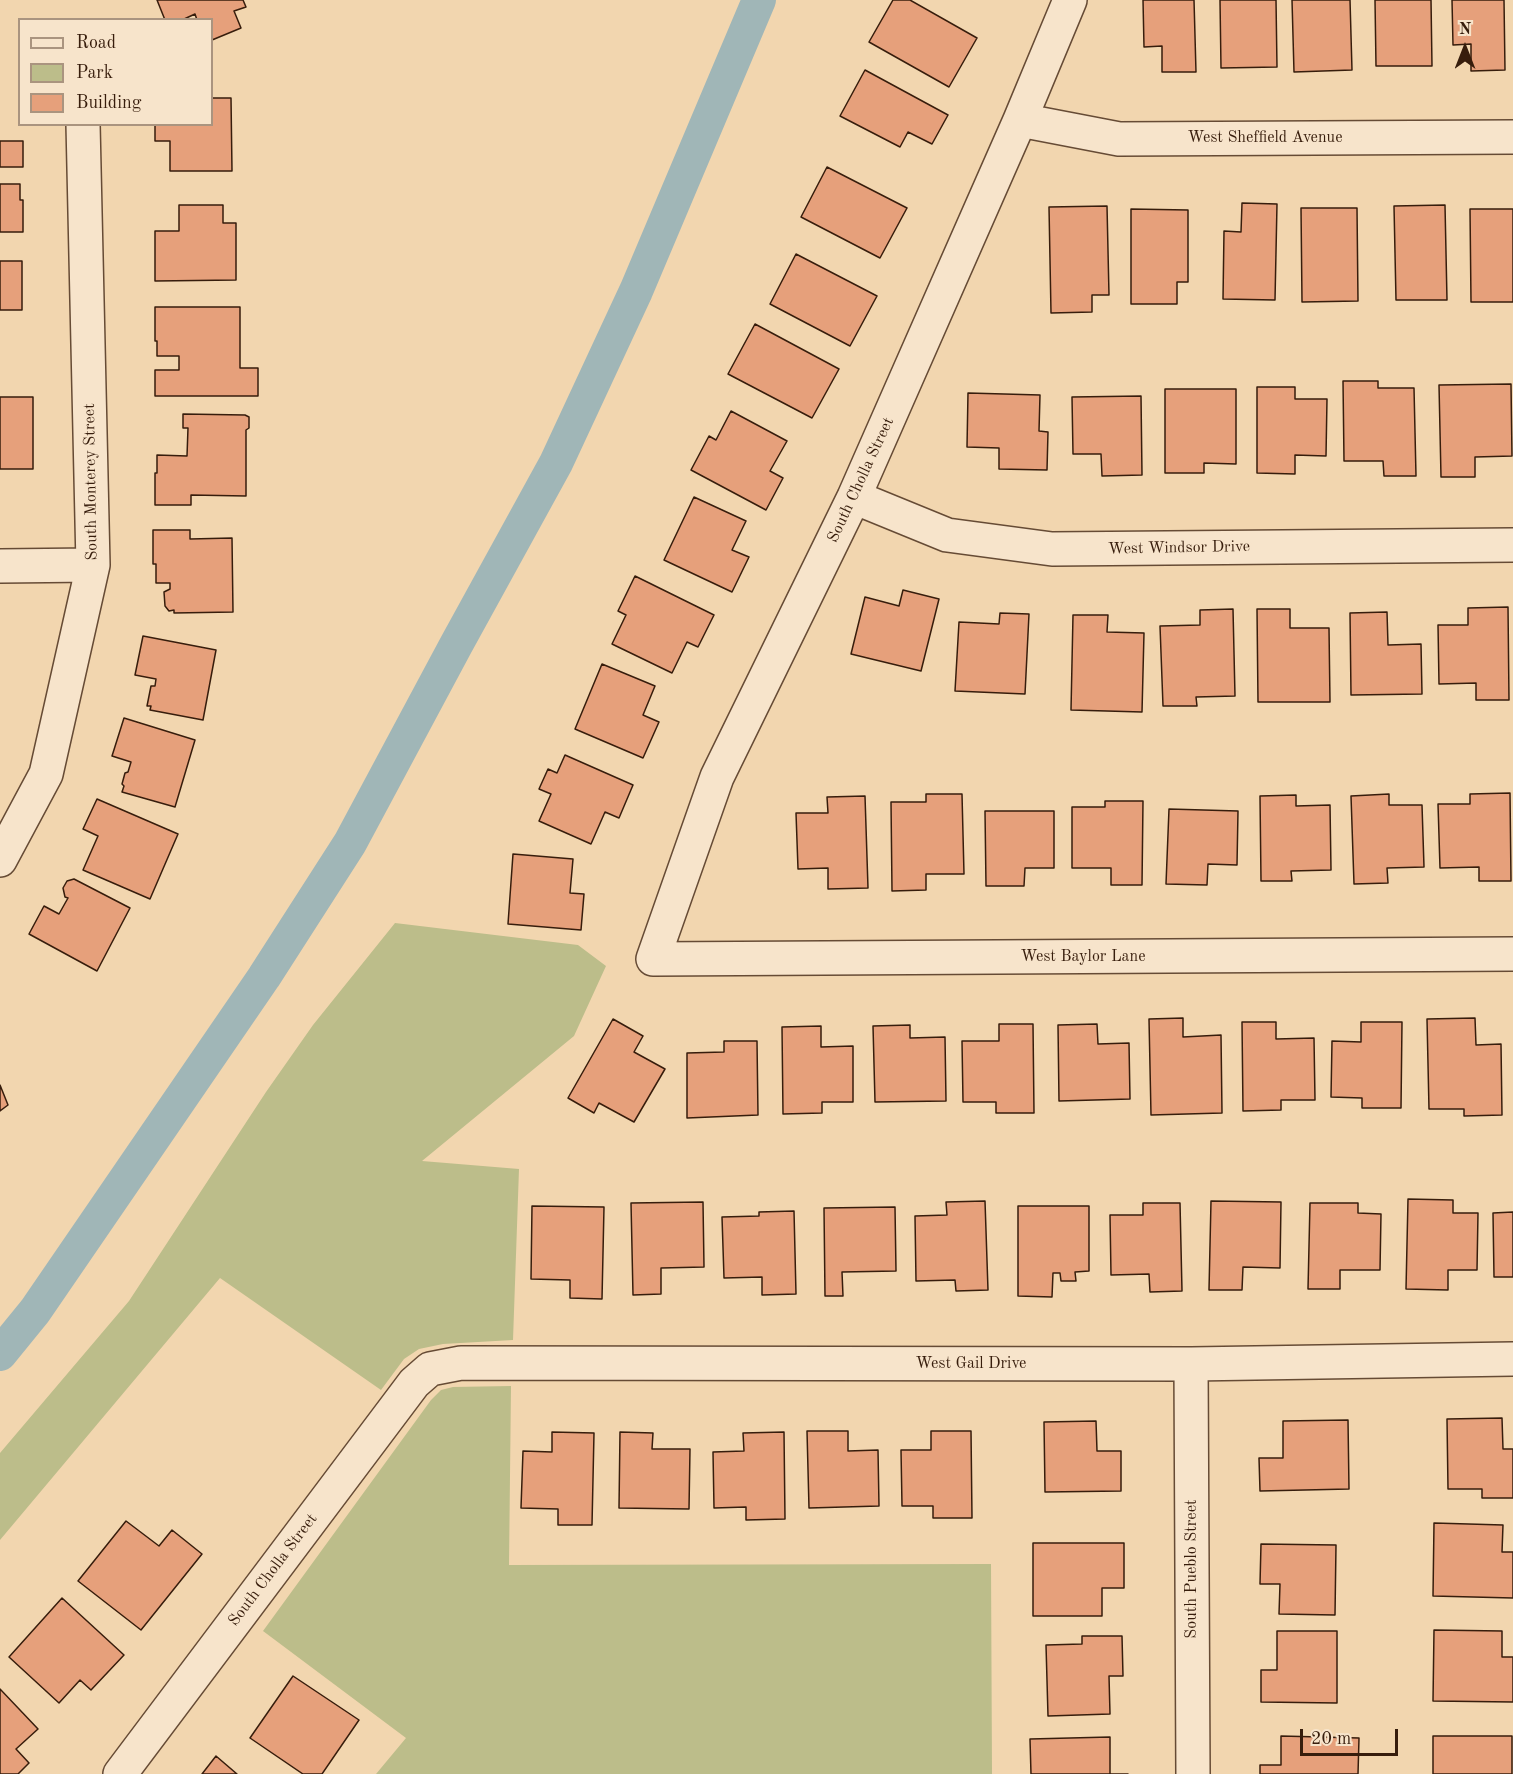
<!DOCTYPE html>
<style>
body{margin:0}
#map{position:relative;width:1513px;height:1774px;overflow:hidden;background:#f2d6af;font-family:"Old Standard TT",serif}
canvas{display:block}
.legend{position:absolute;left:18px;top:18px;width:195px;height:108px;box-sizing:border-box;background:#f7e4cb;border:2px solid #aa947f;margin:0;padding:8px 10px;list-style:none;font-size:18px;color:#371d0c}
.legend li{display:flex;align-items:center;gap:12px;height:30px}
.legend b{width:30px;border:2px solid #aa947f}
.north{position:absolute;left:1435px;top:18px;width:60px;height:60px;-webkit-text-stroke:4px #f7e4cb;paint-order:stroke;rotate:0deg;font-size:16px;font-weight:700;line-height:24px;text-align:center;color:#371d0c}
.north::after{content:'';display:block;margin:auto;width:21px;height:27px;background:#371d0c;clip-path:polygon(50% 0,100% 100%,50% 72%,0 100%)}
.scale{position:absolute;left:1300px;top:1729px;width:98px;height:27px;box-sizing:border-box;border:3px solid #371d0c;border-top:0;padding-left:8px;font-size:18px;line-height:21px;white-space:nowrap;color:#371d0c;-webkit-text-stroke:4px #f7e4cb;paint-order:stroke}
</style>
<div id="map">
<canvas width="1513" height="1774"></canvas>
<ul class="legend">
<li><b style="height:8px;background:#f7e4cb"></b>Road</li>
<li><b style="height:16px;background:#bcbd8a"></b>Park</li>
<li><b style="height:16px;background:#e6a07b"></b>Building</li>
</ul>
<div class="north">N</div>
<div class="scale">20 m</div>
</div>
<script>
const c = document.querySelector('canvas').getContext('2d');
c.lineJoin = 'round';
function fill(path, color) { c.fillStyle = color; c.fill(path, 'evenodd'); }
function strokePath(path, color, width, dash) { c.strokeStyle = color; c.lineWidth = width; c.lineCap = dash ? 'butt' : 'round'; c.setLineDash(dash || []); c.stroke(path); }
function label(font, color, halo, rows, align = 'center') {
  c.font = font + ' "Old Standard TT",serif'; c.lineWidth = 5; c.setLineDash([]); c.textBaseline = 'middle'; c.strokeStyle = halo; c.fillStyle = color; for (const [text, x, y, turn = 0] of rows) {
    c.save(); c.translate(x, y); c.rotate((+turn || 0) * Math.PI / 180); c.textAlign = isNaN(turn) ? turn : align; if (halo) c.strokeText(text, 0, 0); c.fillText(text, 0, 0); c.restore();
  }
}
fill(new Path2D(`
 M395,923L578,945L606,966L574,1036L422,1161L519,1169L513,1340L443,1344L419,1349L404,1359L381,1390L220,1278L0,1540V1453L129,1301L266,1092L313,1025Z
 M511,1386L509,1565L991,1564L992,1774H376L406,1738L263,1631L431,1400L441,1390L453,1387Z`), '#bcbd8a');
strokePath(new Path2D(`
 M0,1354L35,1311L264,977L350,843L456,645L556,463L636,291L759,0`), '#a0b6b7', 34);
const building = new Path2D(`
 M157,0H243L246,7L234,11L241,28L212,40V20H197L195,14L182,20H165Z
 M893,0H910L977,38L949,87L869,42Z
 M1143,0H1194L1196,72H1162V46L1144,47Z
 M1220,0H1276L1277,67L1221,68Z
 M1292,0H1350L1352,70L1294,72Z
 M1375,0H1431L1432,66H1376Z
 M1452,0H1504L1505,70L1471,71V44L1453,45Z
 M865,70L948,115L932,144L908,132L900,147L840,116Z
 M212,98H231L232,171H170V141H155V124H212Z
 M0,141H23V167H0Z
 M827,167L907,208L880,258L801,217Z
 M0,184H20V200H23V232H0Z
 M1242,203L1277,204L1275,300L1223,299L1224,231L1241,232Z
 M179,205H223V223H236V280L155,281V231H179Z
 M1445,205L1447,300H1396L1394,206Z
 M1107,206L1109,295H1092V312L1051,313L1049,207Z
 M1301,208H1357L1358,301L1302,302Z
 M1131,209L1188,210V282H1177V304H1131Z
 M1470,209H1513V302H1471Z
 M796,254L877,296L850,346L770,304Z
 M0,261H22V310H0Z
 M155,307H240V368H258V396H155V370H179V356H157V341H155Z
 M755,324L839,369L812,418L728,374Z
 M1343,381H1378V388H1414L1416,476H1384L1383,461H1344Z
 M1511,384L1512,456L1475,457V477H1441L1439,385Z
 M1257,387H1295V399H1327L1326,456L1295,455V474L1257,473Z
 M1165,389H1236V464L1204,463V473H1165Z
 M968,393L1040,395L1039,431L1048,432L1047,470L999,469V448L967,447Z
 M1141,396L1142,475L1102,476L1101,454H1073L1072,397Z
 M0,397H33V469H0Z
 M731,411L787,441L770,471L783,478L766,510L691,470L709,436L716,440Z
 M183,414L245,415L249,417V428L246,430V496L191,495V505H155V473H157V455L187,456L188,428H183Z
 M694,497L746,521L732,550L749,557L732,592L664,560Z
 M153,530H190V539L232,538L233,612L174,613V610L169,611L165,606L164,592L170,589V583H156V564H153Z
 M635,576L714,615L698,647L687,642L672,673L612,644L626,615L618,611Z
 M903,590L939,599L921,671L851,654L865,597L899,606Z
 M1508,607L1509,700H1476V683L1439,684L1438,625H1468V608Z
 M1233,609L1235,696L1196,697L1197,706H1163L1160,626L1200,625V610Z
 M1257,609H1290V628H1329L1330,702H1258Z
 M1387,612L1388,645L1421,644L1422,694L1351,695L1350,613Z
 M1000,613L1029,614L1025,694L955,691L959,622L999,624Z
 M1073,615H1108L1107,632L1144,633L1142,712L1071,710Z
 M143,636L216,650L203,720L150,710L151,706H147L151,686H155L156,679L135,675Z
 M602,664L655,686L643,715L659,722L643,758L575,729Z
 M124,718L195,740L175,807L122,792L124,786L122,784L125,773L128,772L131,762L112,756Z
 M565,755L633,785L619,818L605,812L591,844L539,821L551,794L539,789L548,769L557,773Z
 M1510,793L1511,881H1479V867L1440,868L1438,804H1470V794Z
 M926,794H962L964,874H926V890L892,891L891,802H926Z
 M1389,794V805H1422L1424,867L1387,868L1388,883L1354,884L1351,796Z
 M1296,795V806L1330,805L1331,870L1291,871L1292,881H1261L1260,796Z
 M865,796L868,888L828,889V868L798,869L796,813H828L827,797Z
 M97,799L178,834L150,899L83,870L98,836L83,829Z
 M1105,801H1143L1142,885H1111V868H1072V807H1105Z
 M1169,809L1238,811L1237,865L1208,864L1207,885L1166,884Z
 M985,811H1054V868H1025L1024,886H986Z
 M513,854L573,859L570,893L584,894L581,930L508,924Z
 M74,879L130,908L97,971L29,934L44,906L59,914L68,898L65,897L63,888L67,881Z
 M1183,1018V1037L1221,1035L1222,1113L1151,1115L1149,1019Z
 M1475,1018L1476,1045L1501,1044L1502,1115L1464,1116V1109H1429L1427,1019Z
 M613,1019L643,1036L634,1052L665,1069L634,1122L599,1103L594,1113L568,1098Z
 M1242,1022H1276V1039L1314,1038L1315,1100H1281V1110L1243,1111Z
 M1361,1022H1402L1401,1108H1362V1098L1331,1097L1332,1041L1361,1042Z
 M999,1024H1033L1034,1113H996V1102H963L962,1041H999Z
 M1097,1024L1098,1044L1129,1043L1130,1099L1059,1101L1058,1025Z
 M910,1025V1038L945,1037L946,1101L875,1102L873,1026Z
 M821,1026V1047L853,1046V1102H822V1113L783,1114L782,1027Z
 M724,1041H757L758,1115L687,1118V1053L724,1052Z
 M0,1085L8,1105L0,1111Z
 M1408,1199L1453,1200V1213H1478L1477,1270H1448V1290L1406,1289Z
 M985,1201L988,1290L956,1291L955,1280L916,1281L915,1216L947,1215L946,1202Z
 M1211,1201L1281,1202L1280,1268L1243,1267L1242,1290H1209Z
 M703,1202L704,1267L661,1268V1294L633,1295L631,1203Z
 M1143,1203H1180L1182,1291L1150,1292L1149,1274L1111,1275L1110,1215H1143Z
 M1310,1203H1358V1213L1381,1214L1380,1270H1340V1289H1308Z
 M532,1206L604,1207L602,1299L570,1298V1280L531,1279Z
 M1018,1206H1089V1271L1075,1272L1076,1281H1061L1060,1273H1053L1052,1297L1018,1296Z
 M895,1207L896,1271L842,1272L843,1296H825L824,1208Z
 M794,1211L796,1294L762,1295V1277L724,1278L722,1217L759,1216V1212Z
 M1513,1212V1277H1494L1493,1213Z
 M1502,1418L1503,1449H1513V1498H1482V1489H1448L1447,1419Z
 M1348,1420L1349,1489L1260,1491L1259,1458H1283V1421Z
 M1096,1421L1097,1451H1121V1491L1045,1492L1044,1422Z
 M807,1431H848V1451L878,1450L879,1506L809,1508Z
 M931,1431H971L972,1518H933V1506H902L901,1450H931Z
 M552,1432L594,1433L592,1525H558V1509L521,1508L523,1451L552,1452Z
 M620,1432L653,1433L652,1449H690L689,1509L619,1508Z
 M784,1432L785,1519L746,1520V1507L714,1508L713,1452L744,1451L743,1433Z
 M126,1521L159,1546L172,1530L202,1554L141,1630L78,1581Z
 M1434,1523L1503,1525L1502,1552H1513V1598L1433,1596Z
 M1033,1543H1124V1588H1102V1616H1033Z
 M1261,1544L1336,1545L1335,1615L1279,1614L1280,1584H1260Z
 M62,1598L124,1655L91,1690L80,1680L59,1703L9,1657Z
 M1434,1630L1502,1631V1657H1513V1702L1433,1701Z
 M1277,1631H1337V1703L1261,1702V1670H1277Z
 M1082,1636H1122L1123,1676H1109L1110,1714L1048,1716L1046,1645L1082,1644Z
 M293,1676L359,1720L322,1774H303L250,1738Z
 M0,1689L38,1729L16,1749L29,1763L18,1774H0Z
 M1281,1736L1359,1738L1358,1774H1260V1765H1281Z
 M1433,1736H1512V1774H1433Z
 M1110,1737V1774H1128H1031L1030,1739Z
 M216,1756L237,1774H202Z`);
fill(building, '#e6a07b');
strokePath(building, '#371d0c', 1.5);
const minor = new Path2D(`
 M1070,0L1020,120L854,497L717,777L653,959L1513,954
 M1020,120L1119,139L1513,137
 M854,497L947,535L1052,549L1513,545
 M0,566L93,565
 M0,860L46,774L93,565L83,124
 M1191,1364L1193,1774
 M120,1774L414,1383L430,1369L461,1363L1191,1364L1513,1359`);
strokePath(minor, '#664b35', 36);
strokePath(minor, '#f7e4cb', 33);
label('16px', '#371d0c', '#f7e4cb', [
 ["West Sheffield Avenue",1265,138],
 ["South Cholla Street",861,480,-65],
 ["South Monterey Street",91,482,-91],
 ["West Windsor Drive",1179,548,-1],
 ["West Baylor Lane",1083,957],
 ["West Gail Drive",971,1364],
 ["South Pueblo Street",1192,1569,-90],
 ["South Cholla Street",273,1570,-53]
]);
</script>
